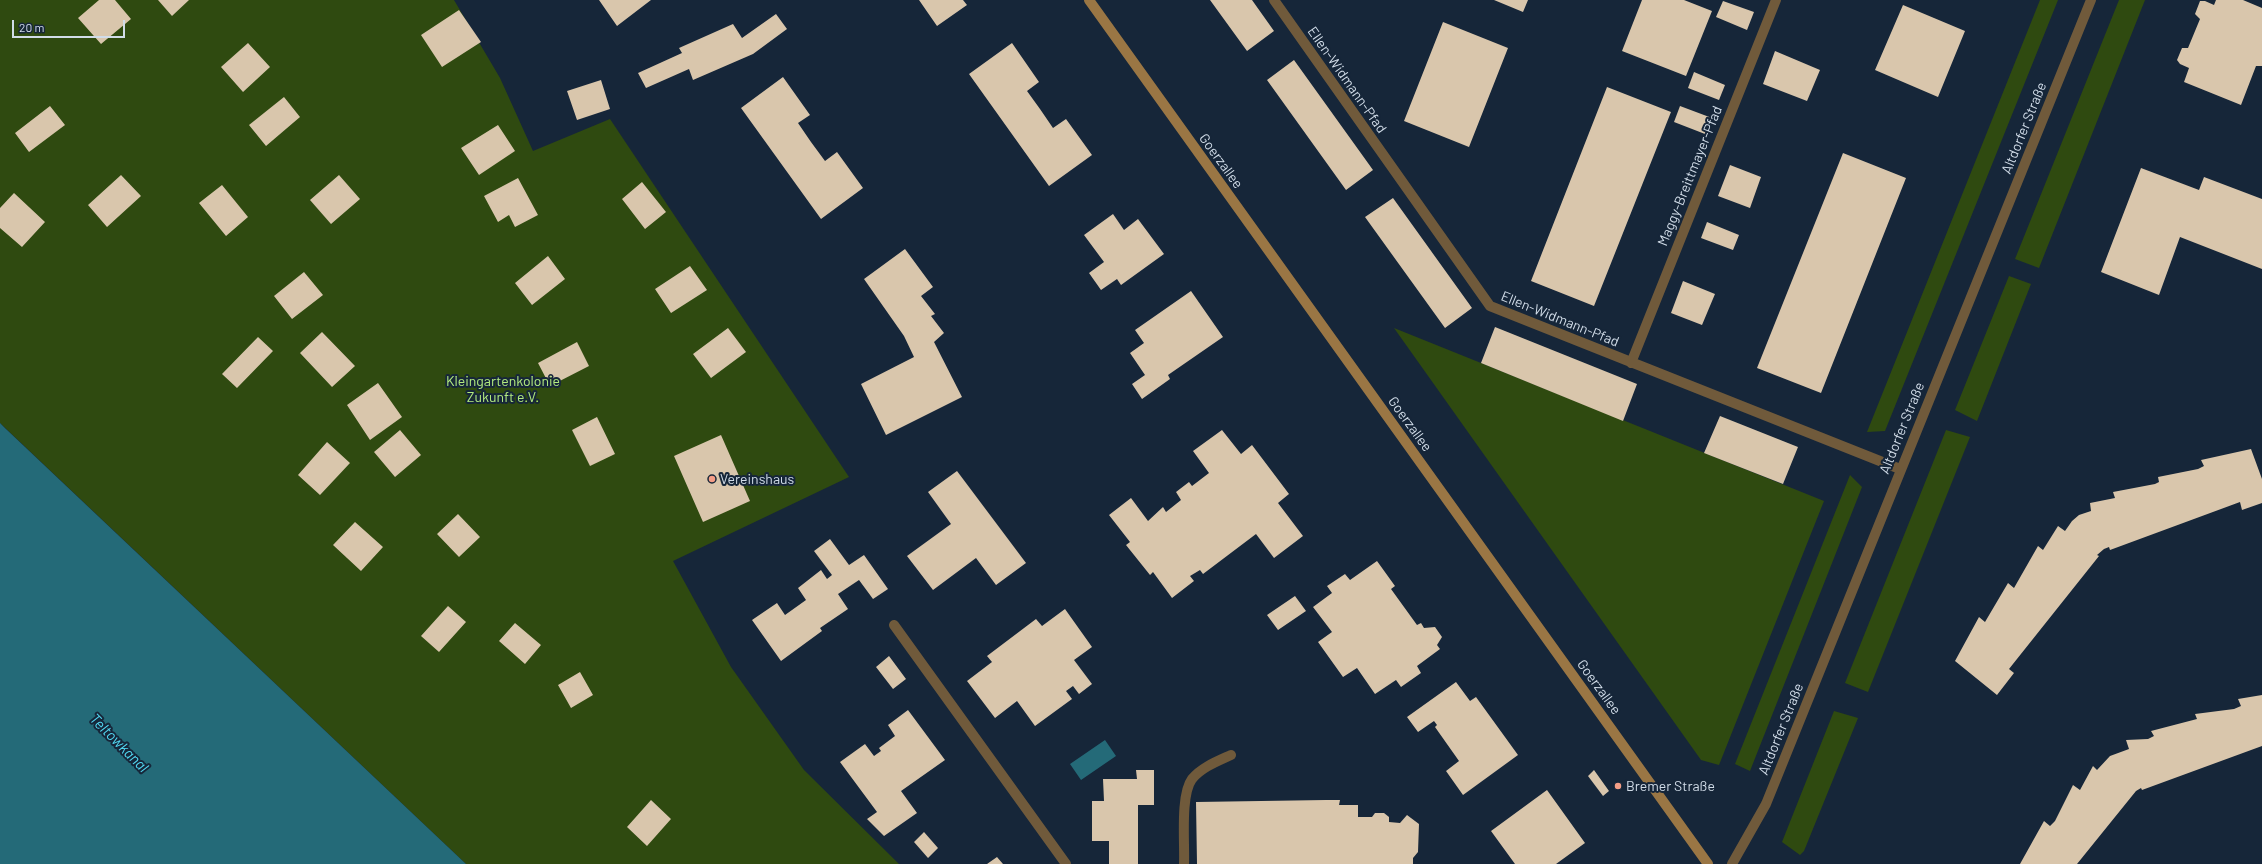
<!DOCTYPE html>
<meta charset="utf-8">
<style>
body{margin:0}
#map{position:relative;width:2262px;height:864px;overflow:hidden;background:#162639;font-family:Barlow,sans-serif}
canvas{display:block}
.scale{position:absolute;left:12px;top:20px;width:113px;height:18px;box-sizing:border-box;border:2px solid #d1dce8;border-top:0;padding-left:5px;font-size:12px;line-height:14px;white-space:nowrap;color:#d1dce8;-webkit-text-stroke:3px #162639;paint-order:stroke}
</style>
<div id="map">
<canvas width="2262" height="864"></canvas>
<div class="scale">20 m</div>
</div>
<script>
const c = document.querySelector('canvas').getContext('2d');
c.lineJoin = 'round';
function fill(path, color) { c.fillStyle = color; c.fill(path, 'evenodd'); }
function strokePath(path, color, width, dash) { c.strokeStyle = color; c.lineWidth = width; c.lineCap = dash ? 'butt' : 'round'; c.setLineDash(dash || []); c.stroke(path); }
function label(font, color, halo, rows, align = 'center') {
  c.font = font + ' Barlow,sans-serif'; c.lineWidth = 4; c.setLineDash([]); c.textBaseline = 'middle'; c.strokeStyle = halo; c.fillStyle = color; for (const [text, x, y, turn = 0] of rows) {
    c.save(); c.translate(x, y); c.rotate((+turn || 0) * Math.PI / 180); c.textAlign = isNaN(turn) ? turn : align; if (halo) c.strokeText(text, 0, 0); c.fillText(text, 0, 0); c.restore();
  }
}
fill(new Path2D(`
 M0,0H454L500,78L533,151L610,119L849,477L673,561L731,667L804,770L899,864H466L0,423Z
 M2040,0H2058L1885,431L1867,432Z
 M2119,0H2145L2039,268L2015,259Z
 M2009,276L2031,284L1977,421L1955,410Z
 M1394,328L1824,501L1719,765L1701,760Z
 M1946,430L1970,437L1868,692L1845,683Z
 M1850,475L1862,487L1750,771L1735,764Z
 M1834,711L1858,718L1804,851L1800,855L1782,842Z`), '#2f4a10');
fill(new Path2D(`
 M0,423L6,429L466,864H0Z
 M1105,740L1116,756L1081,780L1070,764Z`), '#246a78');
fill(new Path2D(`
 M99,0H115L131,19L101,44L78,18Z
 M158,0H189L172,16Z
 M599,0H651L617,26Z
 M919,0H963L967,5L937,26Z
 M1210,0H1252L1274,31L1247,51Z
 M1494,0H1528L1523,12Z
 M1642,0H1684L1712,11L1686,76L1622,51Z
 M2216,0H2243L2262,8V66H2256L2241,105L2184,82L2189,68L2180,64L2177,60L2182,48H2188L2200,19L2195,14L2200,1H2205L2214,5Z
 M1723,1L1754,12L1747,30L1716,17Z
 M1903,5L1965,31L1938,97L1875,70Z
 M459,10L481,42L442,67L421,35Z
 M776,14L787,29L753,54L693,80L689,69L646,88L638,73L682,53L679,48L733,24L742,38Z
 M1443,22L1508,48L1469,147L1404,121Z
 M248,43L270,67L243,92L221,67Z
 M1012,43L1039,82L1027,91L1040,109L1053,128L1066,119L1092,155L1049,186L969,74Z
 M1775,51L1820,70L1807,101L1763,84Z
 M1294,60L1373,170L1346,190L1267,80Z
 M1694,72L1725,85L1719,100L1688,88Z
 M783,77L810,115L798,123L811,142L825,161L837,152L863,188L821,219L741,108Z
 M601,80L610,109L577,120L567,91Z
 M1607,87L1671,112L1594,306L1531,281Z
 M284,97L300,117L266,146L249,125Z
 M50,106L65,125L29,152L15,133Z
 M1680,106L1712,118L1705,134L1674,122Z
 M498,125L515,151L479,175L461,148Z
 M1843,153L1906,178L1821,393L1757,368Z
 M1730,165L1761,177L1750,208L1718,196Z
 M2141,168L2199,190L2204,177L2262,199V269L2180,237L2159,295L2101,272Z
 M121,175L141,196L107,227L88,205Z
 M339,175L360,199L331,224L310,200Z
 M518,178L538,215L515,227L509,215L498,222L484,196Z
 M642,182L666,212L645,229L622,199Z
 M222,185L248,217L226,236L199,203Z
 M14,193L45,222L22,247L0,228V208Z
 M1393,198L1472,308L1445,328L1365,217Z
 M1113,214L1124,230L1138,219L1164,254L1121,285L1117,279L1101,290L1089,273L1104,262L1084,235Z
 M1707,222L1739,235L1733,250L1701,238Z
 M905,249L933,287L921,296L935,314L931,316L944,333L934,342L962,397L886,435L861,384L914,357L904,336L864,279Z
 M548,256L565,279L532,305L515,283Z
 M690,266L707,290L671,313L655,289Z
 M304,272L323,295L292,319L274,296Z
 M1683,281L1715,294L1702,325L1671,313Z
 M1191,291L1223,337L1168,375L1170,379L1142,399L1132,384L1145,375L1130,353L1144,343L1135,330Z
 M1495,327L1637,384L1623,421L1481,363Z
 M728,328L746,352L711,378L693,354Z
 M322,332L355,366L332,387L300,353Z
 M258,337L273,351L237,388L222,374Z
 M577,342L589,366L550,386L538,363Z
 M378,383L402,417L370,440L347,405Z
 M1720,416L1798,447L1783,484L1704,453Z
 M597,417L615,454L590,466L572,430Z
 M400,430L421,455L395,477L374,452Z
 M1222,430L1241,454L1252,445L1289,494L1278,503L1303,536L1274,558L1256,534L1203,574L1200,570L1190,576L1194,581L1172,598L1153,572L1150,575L1126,545L1130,542L1109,515L1131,498L1148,521L1163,507L1166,512L1181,500L1176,492L1189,482L1192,486L1209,473L1193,451Z
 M721,435L750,501L703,522L674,456Z
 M327,442L350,463L320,495L298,475Z
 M2251,449L2262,479V503L2242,510L2240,502L2110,550L2109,547L2104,549L2097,555L2099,556L2009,669L2014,673L1997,695L1955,661L1979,617L1985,622L2008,583L2014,588L2038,546L2043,550L2058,526L2065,531L2072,521L2079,515L2091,511L2090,503L2115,498L2113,492L2155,484L2159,482L2158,477L2198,469L2204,466L2201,460Z
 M957,471L1026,563L996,585L976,558L933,590L907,556L951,524L928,492Z
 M458,514L480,537L459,557L437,534Z
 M355,522L383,547L361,571L333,545Z
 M830,539L849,565L864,555L888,589L873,599L859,580L838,594L848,609L820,628L822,631L781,661L752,620L777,603L785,615L806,600L798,588L821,570L827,579L832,575L814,551Z
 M1377,561L1395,586L1391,589L1417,625L1421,623L1424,628L1435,627L1442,637L1437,645L1440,649L1417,666L1421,673L1401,687L1396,680L1375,694L1357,668L1343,677L1318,642L1332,632L1313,607L1332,593L1327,586L1345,574L1350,580Z
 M1295,596L1306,611L1278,630L1267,615Z
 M448,606L466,622L439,652L421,636Z
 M1065,609L1092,647L1074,660L1092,684L1079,694L1073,686L1066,691L1072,699L1035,726L1017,701L995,718L967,681L992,662L987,656L1036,619L1042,626Z
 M515,623L541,645L525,664L499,641Z
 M889,656L906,679L893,689L876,667Z
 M580,672L593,695L571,708L558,685Z
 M1456,682L1470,701L1476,697L1518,755L1463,795L1446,771L1459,761L1435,727L1437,725L1434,721L1418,732L1407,717Z
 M2262,695V746L2142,790L2141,788L2136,791L2077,864H2020L2044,821L2050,826L2055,821L2073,785L2080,790L2093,766L2097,770L2110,756L2129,749L2126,740L2148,739L2154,736L2151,731L2197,719L2195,714L2234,709L2241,706L2238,699Z
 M908,710L945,760L901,791L917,813L884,836L867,819L877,812L840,762L865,744L874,756L881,751L879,748L895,736L888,725Z
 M1136,770H1154V805H1138V864H1109V841H1092V801H1104L1103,779H1137Z
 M1594,770L1609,791L1603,796L1588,776Z
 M1547,790L1585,843L1556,864H1515L1491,831Z
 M651,800L671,819L647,846L627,827Z
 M1326,800H1340L1339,805H1358V817H1372L1375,813H1384L1389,817V822L1400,823L1407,815L1419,824L1418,852L1413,858V864H1197L1196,802Z
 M924,832L938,848L928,858L914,842Z
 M997,857L1003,864H987Z`), '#d9c6ac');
strokePath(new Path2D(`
 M894,625L1066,864
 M1184,864C1185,844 1180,795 1192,779C1202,767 1218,761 1231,755`), '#705a3b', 10);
strokePath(new Path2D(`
 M1274,0L1490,306L1900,469
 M1631,363L1776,0
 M1732,864L1766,804L2091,0`), '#705a3b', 10);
strokePath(new Path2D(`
 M1089,0L1708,864`), '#9a7644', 10);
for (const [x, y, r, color] of [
 [712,479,4,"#f49e87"],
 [1618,786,4,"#f49e87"]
]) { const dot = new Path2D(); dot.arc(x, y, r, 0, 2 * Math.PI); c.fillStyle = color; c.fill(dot); strokePath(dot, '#162639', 1.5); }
label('14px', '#d1dce8', '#162639', [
 ["Ellen-Widmann-Pfad",1347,80,55],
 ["Altdorfer Straße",2024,128,-68],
 ["Goerzallee",1221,161,54],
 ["Maggy-Breittmayer-Pfad",1690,176,-68],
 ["Ellen-Widmann-Pfad",1560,319,22],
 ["Goerzallee",1410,424,54],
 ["Altdorfer Straße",1902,428,-68],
 ["Goerzallee",1599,687,54],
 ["Altdorfer Straße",1781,729,-68]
]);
label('14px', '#b3eb7f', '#162639', [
 ["Kleingartenkolonie",503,381],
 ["Zukunft e.V.",503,397]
]);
label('14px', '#d1dce8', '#162639', [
 ["Vereinshaus",720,479],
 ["Bremer Straße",1626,786]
], 'left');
label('italic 15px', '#51d6f0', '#162639', [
 ["Teltowkanal",119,743,45]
]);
</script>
